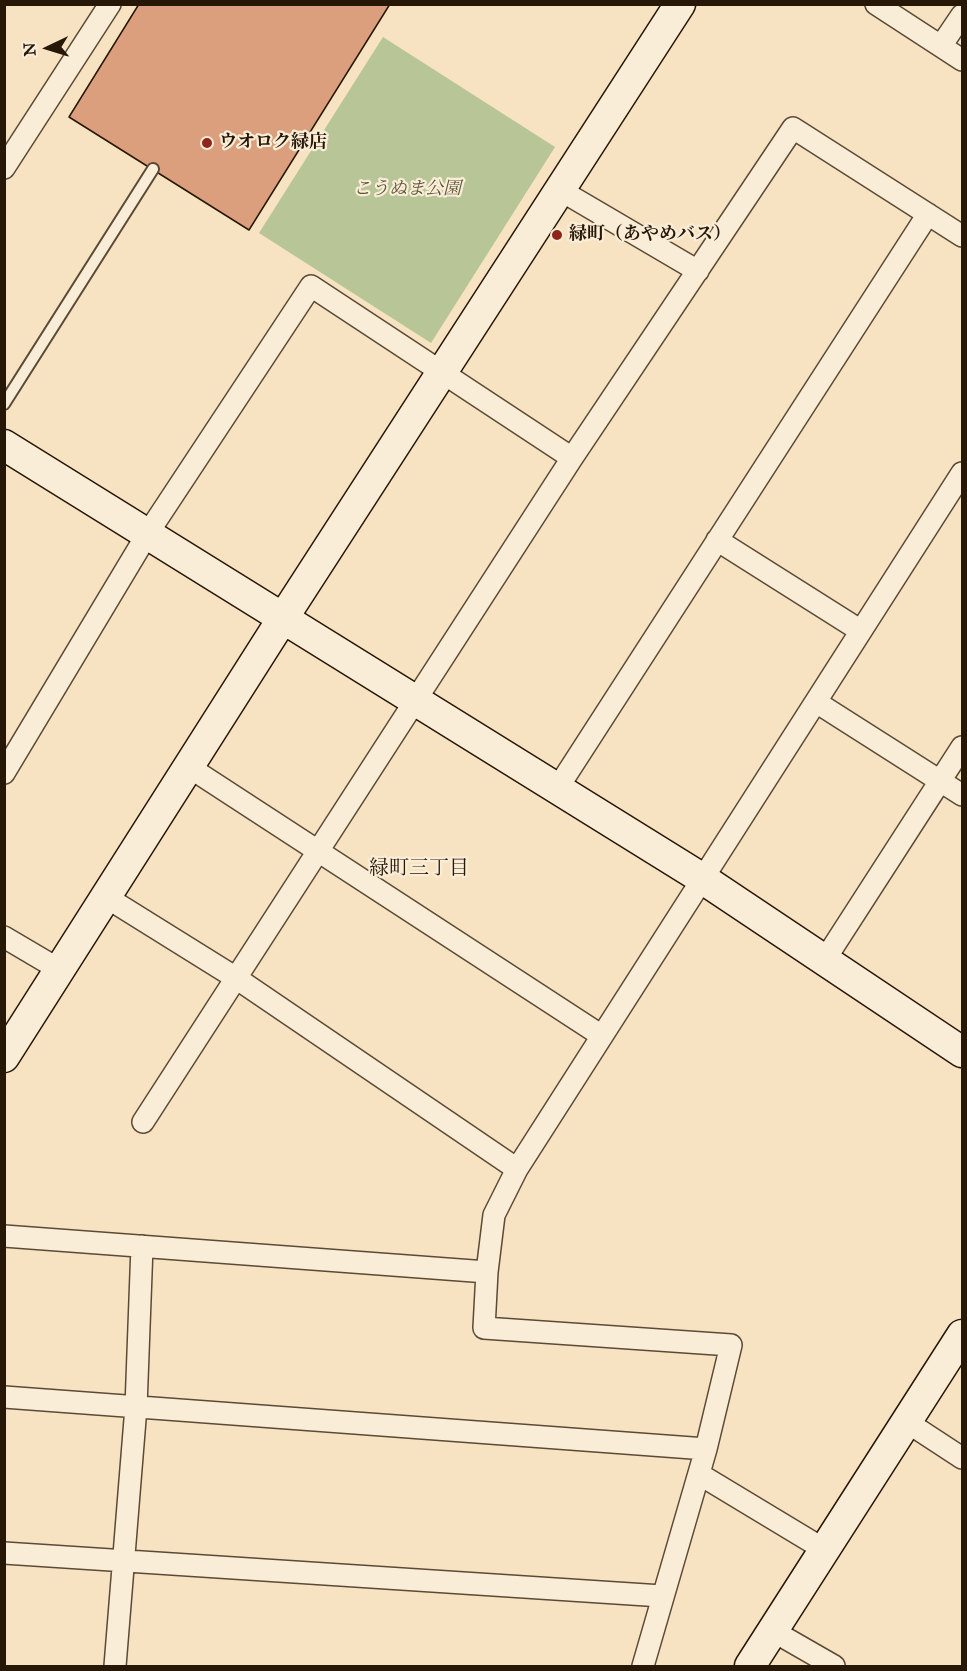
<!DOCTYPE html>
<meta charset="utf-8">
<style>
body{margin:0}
#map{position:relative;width:967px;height:1671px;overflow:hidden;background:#f7e3c1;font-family:"IM FELL Great Primer",serif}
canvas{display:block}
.frame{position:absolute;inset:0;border:6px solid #271707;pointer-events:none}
.north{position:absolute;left:18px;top:18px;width:60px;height:60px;-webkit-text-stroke:4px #faedd7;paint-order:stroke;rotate:266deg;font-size:16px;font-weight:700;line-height:24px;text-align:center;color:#271707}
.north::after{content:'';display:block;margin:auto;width:21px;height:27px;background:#271707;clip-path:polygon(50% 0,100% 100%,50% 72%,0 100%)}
</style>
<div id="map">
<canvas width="967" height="1671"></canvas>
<div class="frame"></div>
<div class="north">N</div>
</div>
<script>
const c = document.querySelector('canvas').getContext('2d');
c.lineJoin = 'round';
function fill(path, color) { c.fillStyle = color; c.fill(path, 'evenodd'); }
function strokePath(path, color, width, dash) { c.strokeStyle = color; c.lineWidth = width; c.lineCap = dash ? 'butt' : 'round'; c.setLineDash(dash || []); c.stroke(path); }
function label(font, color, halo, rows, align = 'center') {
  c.font = font + ' "IM FELL Great Primer","Noto Serif JP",serif'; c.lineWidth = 4.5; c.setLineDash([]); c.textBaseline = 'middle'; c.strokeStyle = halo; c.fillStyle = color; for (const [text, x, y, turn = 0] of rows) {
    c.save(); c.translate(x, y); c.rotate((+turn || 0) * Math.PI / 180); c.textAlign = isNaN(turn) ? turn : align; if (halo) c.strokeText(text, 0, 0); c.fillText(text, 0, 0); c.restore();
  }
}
fill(new Path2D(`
 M383,37L555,147L431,343L259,233Z`), '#b7c597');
const building = new Path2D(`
 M139,4H390L249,230L69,117Z`);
fill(building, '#db9f7d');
strokePath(building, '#271707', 1.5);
const lane = new Path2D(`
 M4,404L153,169`);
const street = new Path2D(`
 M876,4L962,60
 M941,46L962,15
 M4,168L110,4
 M560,190L698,271
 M717,540L861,631
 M816,702L962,795
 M189,767L602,1036
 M4,773L148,533L311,286L572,458
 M557,789L928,214
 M106,897L236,978L517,1169
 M4,937L60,970
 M824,961L962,747
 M143,1122L572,458L793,128L962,236
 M4,1236L487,1272
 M4,1397L706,1449
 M907,1422L962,1458
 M699,1474L825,1550
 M4,1553L662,1596
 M773,1631L834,1666
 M115,1666L136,1407L142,1246
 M643,1666L706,1449L731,1345L484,1328L487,1272L494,1215L517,1169L962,473`);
const secondary = new Path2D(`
 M4,445L703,879L962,1052
 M4,1057L283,618L680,4
 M750,1666L962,1335`);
strokePath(lane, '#5b4a36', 14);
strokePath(street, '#5b4a36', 24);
strokePath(secondary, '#271707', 33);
strokePath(lane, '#faedd7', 10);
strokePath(street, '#faedd7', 21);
strokePath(secondary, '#faedd7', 30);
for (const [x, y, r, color] of [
 [207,143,6,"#8f2418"],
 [557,235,6,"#8f2418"]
]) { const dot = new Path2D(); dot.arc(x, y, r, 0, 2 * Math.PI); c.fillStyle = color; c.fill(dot); strokePath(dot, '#faedd7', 2); }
label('bold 18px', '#271707', '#faedd7', [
 ["ウオロク緑店",219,143],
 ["緑町（あやめバス）",569,235]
], 'left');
label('italic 18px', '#595439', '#faedd7', [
 ["こうぬま公園",407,190]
]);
label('20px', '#271707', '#faedd7', [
 ["緑町三丁目",419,869]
]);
</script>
